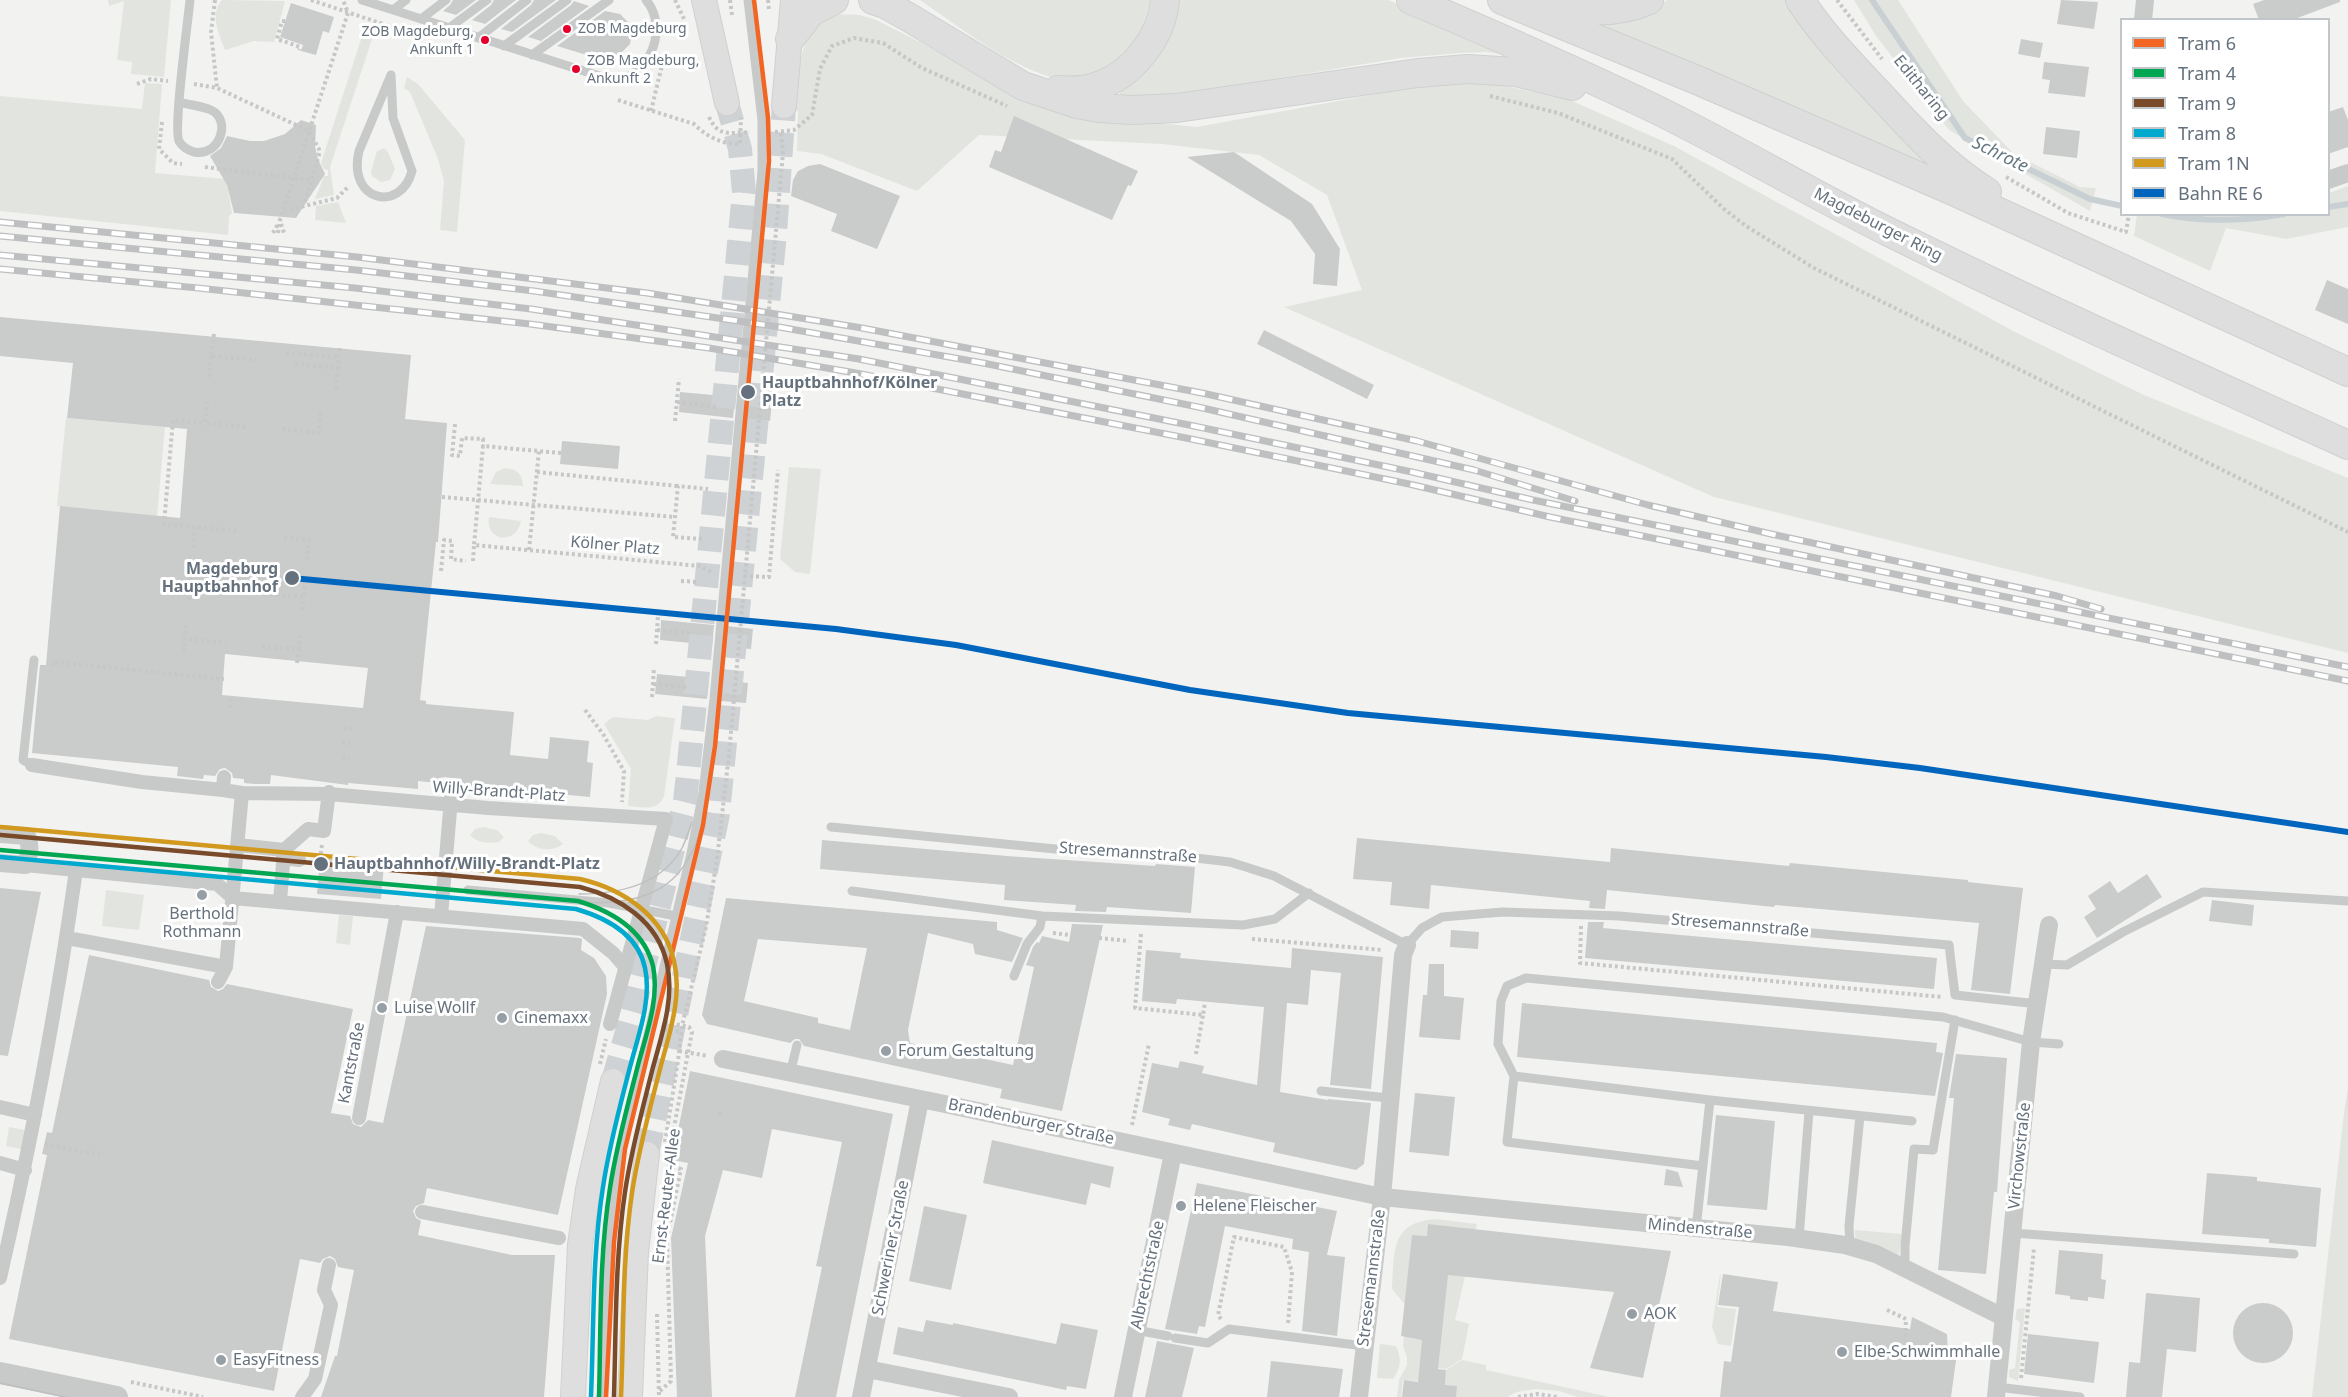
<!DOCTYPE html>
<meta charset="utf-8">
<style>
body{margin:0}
#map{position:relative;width:2348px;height:1397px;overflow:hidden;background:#f2f2f1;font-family:"Noto Sans",sans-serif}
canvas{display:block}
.legend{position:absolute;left:2120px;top:18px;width:210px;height:198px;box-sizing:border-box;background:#fff;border:2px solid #c1c6cb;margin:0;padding:8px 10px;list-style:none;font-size:18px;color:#65717d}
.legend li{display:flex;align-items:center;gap:12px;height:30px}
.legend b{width:30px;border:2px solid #c1c6cb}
</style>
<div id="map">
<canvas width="2348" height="1397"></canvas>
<ul class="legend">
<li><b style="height:8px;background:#f26522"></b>Tram 6</li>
<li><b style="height:8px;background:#00a651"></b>Tram 4</li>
<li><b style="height:8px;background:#7a4b2a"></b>Tram 9</li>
<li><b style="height:8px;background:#00a9ce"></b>Tram 8</li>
<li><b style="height:8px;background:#d2991f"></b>Tram 1N</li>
<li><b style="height:8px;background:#0065bd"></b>Bahn RE 6</li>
</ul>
</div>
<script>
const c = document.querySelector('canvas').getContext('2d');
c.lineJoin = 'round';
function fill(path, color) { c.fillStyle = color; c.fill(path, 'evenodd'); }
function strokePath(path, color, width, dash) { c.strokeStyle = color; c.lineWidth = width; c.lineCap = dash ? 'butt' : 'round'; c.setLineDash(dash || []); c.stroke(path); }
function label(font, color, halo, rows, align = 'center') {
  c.font = font + ' "Noto Sans",sans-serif'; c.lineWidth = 6; c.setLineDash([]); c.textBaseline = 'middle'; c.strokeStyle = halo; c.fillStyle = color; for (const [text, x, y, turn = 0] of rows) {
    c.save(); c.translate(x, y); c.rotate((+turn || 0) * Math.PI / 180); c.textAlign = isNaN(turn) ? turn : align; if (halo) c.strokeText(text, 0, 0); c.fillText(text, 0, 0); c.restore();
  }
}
fill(new Path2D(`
 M108,0H171L164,77L131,74L132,62L117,60L124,1L109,6Z
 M222,0L285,1L274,42L254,41L225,50C219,33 209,16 222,0Z
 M920,0H1150C1146,23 1137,39 1122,57C1109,72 1080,85 1060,80C1008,66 964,30 920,0Z
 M1175,0H1388L1509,49L1507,55L1486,52L1459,53L1401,58L1189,93L1121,98L1119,86Z
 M1667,0H1787L1928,164L1925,166L1602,26L1655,9Z
 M1854,0H1898L1963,101L2014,154L2080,187L2096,188L2090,211L1949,130L1876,36Z
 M834,14L860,15L876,20L920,42L1017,97L1104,117L1197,127L1398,90L1479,80L1570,100L1674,146L2015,332L2144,395L2348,478V653L1714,497L1284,307L1362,290L1327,195L1259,155L1162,144L979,135L917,191L821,154L797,151L798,111L795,112C798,87 797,54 811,32C817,23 826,19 834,14Z
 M364,30L374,33L330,167L334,195L315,199L324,176H328V170L324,169L321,163Z
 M407,77L418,84L465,140L457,232L440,230L444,181L438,159L410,92L404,88Z
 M145,83L162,84L155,173L226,179L232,213L229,216L228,235L0,211V96L142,109Z
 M384,148L388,152L395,169L390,180L381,182L372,176L371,172L377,151Z
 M2348,186V227L2286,239L2226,228L2210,271L2134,236L2137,215L2328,214L2329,193Z
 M338,202L346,223L315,220L316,206Z
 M66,418L165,427L157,516L57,506Z
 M789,467L821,469L810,574L795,572L780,559Z
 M505,468C517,469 522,473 523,486L490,484L496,472Z
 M489,517L521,521C517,545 485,542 489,517Z
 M656,716L675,718L664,796C658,812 643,807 628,806L631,769L604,724L613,717L648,720Z
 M483,827L497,830L504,837L499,842C488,843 478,844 470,835L475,829Z
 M541,833L555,836L563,844C553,852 537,851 528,841L533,835Z
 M106,890L144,895L139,930L102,926Z
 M339,915L353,916L350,945L336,943Z
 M2348,1088V1397H2312L2344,1113Z
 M9,1127L30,1131L26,1150L6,1146Z
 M1435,1219L1477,1224L1455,1320L1469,1324L1462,1359L1446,1369L1420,1366L1418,1381L1403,1380L1401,1397H1397L1399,1380L1407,1365V1357L1403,1346L1407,1307L1392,1289C1395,1253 1389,1223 1435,1219Z
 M1855,1230L1902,1234L1899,1255L1855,1241Z
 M1720,1274L1721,1275L1717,1307L1736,1309L1731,1346L1718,1344L1712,1327Z
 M2025,1308L2018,1381L2009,1377V1370L2015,1368L2020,1322L2015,1319L2017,1309Z
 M1380,1344L1396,1346C1402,1360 1401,1367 1393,1379L1377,1378Z
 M1462,1360L1486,1365V1370L1610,1397H1578L1559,1391L1535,1389L1517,1392L1507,1397H1444L1446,1370Z`), '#e2e5df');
strokePath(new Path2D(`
 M1872,0L1965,138L2090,199L2122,206
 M2328,207L2348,204
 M2162,214C2201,222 2245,221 2284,214`), '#c9d0d3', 6);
fill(new Path2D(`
 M453,0H476L456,15L443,11L450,5Z
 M494,0H516L485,24L472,20L491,5Z
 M534,0H556L512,32L501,29L531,5Z
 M2061,0L2098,2L2094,29L2057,24Z
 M2264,0H2340V2L2292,20H2259L2253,4Z
 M574,1L589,6L541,41L528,37L571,5Z
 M291,3L334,17L329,33L323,31L316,55L301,51L303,45L280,37Z
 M605,11L620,14L630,24L632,31L630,44L620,54L607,56L591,51L590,56L557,46Z
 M2021,39L2043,43L2040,58L2018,54Z
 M2044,62L2089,67L2085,97L2048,93L2050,80L2042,79Z
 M2343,107L2348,120V147L2328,154V112Z
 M1014,116L1138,171L1131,186L1128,185L1112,220L989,167L995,150L1001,152Z
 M301,120L316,125L315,147L318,159L325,174L296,218L234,213L227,185L210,156L221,148L227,136L250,141H264L285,134Z
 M2046,127L2080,131L2077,158L2043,154Z
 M1234,152L1312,204L1340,249L1337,286L1313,284L1315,254L1291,221L1187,157Z
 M820,164L900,196L877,249L831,231L837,214L791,196L793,180L798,171L808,166Z
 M2327,280L2348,289V324L2315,310Z
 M0,317L411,355L405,419L447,423L438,542H436L420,700L426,701V704L514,712L510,755L548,759L550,737L589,741L587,762L593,763L590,797L461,785L457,779L445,777L440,778L436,783L418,781V789L348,783V785L271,775L270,784H254L244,783V779L233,778L232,773L225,768L220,769L215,776L204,775L203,779L177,776L178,767L32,753L40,665H46L60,506L180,518L187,429L67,418L73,363L0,356ZM225,654L368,668L363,708L222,695Z
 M1264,330L1374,385L1367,399L1257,344Z
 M680,392L735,397L733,418L679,412Z
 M748,399L772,401L770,421L746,419Z
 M562,441L620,446L618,469L560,464Z
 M661,620L714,625L712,645L660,640Z
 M727,626L753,629L751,649L726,647Z
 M657,674L709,679L707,699L655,694Z
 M722,680L748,683L746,703L721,701Z
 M1357,838L1610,862L1611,848L1789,866L1790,863L1968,880V882L2023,888L2010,994L1971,990L1979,923L1775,905L1774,907L1607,890L1605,909L1589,908L1590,901L1431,885L1429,909L1390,905L1392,882L1353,879Z
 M822,840L1007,856L1155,866L1156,864L1195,867L1191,913L1107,907L1106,912L1075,911L1076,905L1004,900L1005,885L820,869Z
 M320,858L384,864L381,899L317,894Z
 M2147,874L2162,897L2097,938L2084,917L2096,909L2088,896L2110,881L2118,893Z
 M0,888L41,892L8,1056L0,1055Z
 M726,898L997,922V930L1023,938L1012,962L975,954L973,944L928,933L908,1030L910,1043L1013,1065L1034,967L1026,965L1033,947L1037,942L1039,943L1042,936L1069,942L1072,924L1103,925L1062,1111L1000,1098L1002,1089L804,1046L799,1039H795L790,1043L707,1024L702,1015ZM758,939L867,948L850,1030L818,1023V1018L744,1001Z
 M2212,900L2254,905L2252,926L2209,921Z
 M1588,922H1604L1603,928L1937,958L1934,989L1585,958Z
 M426,926L580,938L582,939L581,950L594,958L606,976L607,994L558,1215L427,1188L424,1203L416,1206L413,1211L416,1218L421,1221L418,1235L512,1255H555L544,1397H321L335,1356H337L354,1270L338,1267L335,1259L330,1256L323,1259L320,1263L300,1259L274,1391L9,1339L47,1155L42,1154L47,1132L52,1133L89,955L209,980L211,987L218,991L223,989L227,984L353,1009L331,1113L350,1116L353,1124L361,1127L368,1120L383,1123Z
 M1451,930L1479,932L1478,949L1450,947Z
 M1292,948L1383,957L1371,1089L1330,1085L1341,973L1311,970L1308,1005L1287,1003L1280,1092L1328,1100V1099L1371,1103L1364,1164L1356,1170L1273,1152L1275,1143L1192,1124L1190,1130L1168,1125L1170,1119L1142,1112L1152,1063L1178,1068L1180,1061L1204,1066L1202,1073L1257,1085L1264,1007L1177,999L1176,1004L1142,1001L1146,950L1181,953L1180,958L1291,968Z
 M1429,964H1444V996L1464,998L1460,1040L1419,1037L1423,995H1427Z
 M1522,1003L1937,1043L1936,1052L1943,1053L1935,1096L1517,1057Z
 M1956,1054L2007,1058L1997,1192H1994L1986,1274L1938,1270L1954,1098H1949Z
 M690,1071L893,1114L836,1397H795L822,1267L816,1266L842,1142L772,1129L762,1178L723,1170L705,1236L712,1397H677L671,1238L688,1163L672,1160Z
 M1415,1093L1455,1097L1449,1156L1409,1152Z
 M1716,1115L1775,1121L1767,1210L1707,1205Z
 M992,1140L1114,1167L1110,1188L1091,1183L1086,1205L983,1183Z
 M1666,1169L1678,1172L1683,1187L1664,1185Z
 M2207,1173L2257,1177V1181L2321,1188L2316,1247L2269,1243V1239L2202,1234Z
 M1197,1183L1337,1211L1327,1255L1345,1257L1337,1336L1302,1331L1309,1252L1292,1249L1293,1239L1225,1226L1205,1327L1199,1326L1197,1334L1165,1329Z
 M924,1206L967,1215L951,1290L909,1281Z
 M1428,1224L1671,1251L1643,1378L1590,1368L1614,1292L1448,1275L1438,1369L1446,1370L1445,1385L1457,1386L1456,1397H1402L1404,1380L1418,1382L1422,1340L1401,1336L1412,1235L1427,1236Z
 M2059,1250L2103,1254L2101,1279L2106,1280L2104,1299L2088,1297V1301L2070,1299V1296L2055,1294Z
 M1723,1274L1778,1282L1773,1311L1910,1329L1912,1317L1947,1334L1948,1352L1957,1353L1951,1397H1720L1724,1361L1731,1362L1739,1307L1718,1305Z
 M2146,1293L2200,1298L2196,1352L2167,1349L2162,1397H2126L2129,1362L2140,1363Z
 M2233 1333a30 30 0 1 1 60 0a30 30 0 1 1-60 0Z
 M926,1320L953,1325V1323L1056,1344L1061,1323L1098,1330L1086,1389L1067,1386L1066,1390L893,1354L898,1327L923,1332Z
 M2028,1334L2099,1342L2094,1383L2024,1374Z
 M1157,1341L1194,1348L1182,1397H1145Z
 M1271,1361L1343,1369L1339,1397H1267Z`), '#cacccc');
strokePath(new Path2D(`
 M613,1081L634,1007L685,801L688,774L744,192L740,149L727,103
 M647,1154L718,814L775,233L784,106`), '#cfd2d4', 24, [24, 12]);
const secondary = new Path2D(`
 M704,0L727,103
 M784,106L793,0
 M573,1397L580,1245L588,1189L613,1081
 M630,1397L636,1252L647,1154`);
const trunk = new Path2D(`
 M873,0L885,4L910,18L1023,86L1077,104L1099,108L1132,110L1177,108L1418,73L1468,69L1516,72L1572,86
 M1411,0C1491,33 1570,69 1649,106C1730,145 1808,192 1889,232C2040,307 2194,375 2348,445
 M1502,0L1697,80L1953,191L2348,372
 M1539,0C1577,10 1611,17 1649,0
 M1800,0C1824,37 1854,67 1884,99C1915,133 1948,168 1987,192
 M790,39L811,12L834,0
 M1058,90C1070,91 1083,91 1095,87C1132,76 1162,37 1165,0`);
strokePath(secondary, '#d0d0d1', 26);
strokePath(trunk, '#cfd0d0', 30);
strokePath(new Path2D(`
 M215,0L211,32L217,88
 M311,0L422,37
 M675,0L684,19
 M730,0L732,15
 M768,0L769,11
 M1837,0L1882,59
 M285,21H282L277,39L300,47L299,50
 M137,84L151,79L168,81
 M194,84L217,88L309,131L320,151L304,205
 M1490,96L1558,113L1672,159L1724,209L1746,226L1814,268L2348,532
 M618,100L694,124C707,137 722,144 740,144L741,118
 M651,111L663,61
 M709,117C718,137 729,133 750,132
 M162,122L159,149L173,163L182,164
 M775,132L794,130L812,115L820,69L832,46L854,38L883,43L922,68L1007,106
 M205,167L311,180
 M2006,177L2068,213L2126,232L2129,214
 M284,211L337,198L348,187
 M281,224L284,233
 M273,233L278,224
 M278,233L280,220L348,13L343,0
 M214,334L211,356L256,360
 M286,353L339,357
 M295,364L338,368L340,346
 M209,377L211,356
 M336,389L338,368
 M207,401L205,423L246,427
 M677,402L716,407
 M675,421L679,379
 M455,424L452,455L460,456L462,438L483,439V446
 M282,429L319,433L321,412
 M561,453L483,446L474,545L700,566L713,573
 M537,472L678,486
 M442,497L675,517
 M195,527L164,524L173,420L205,423
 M284,538L309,540L307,559
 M702,539L673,537L678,486L708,489
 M193,548L195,527L237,531
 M529,550L539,451
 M473,561L474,545
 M441,571L444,540L452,541L451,559L466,561
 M191,572L190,587L231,591
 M744,576L769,577L778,470
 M681,581L698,582
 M264,594L304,597L305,583
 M189,600L190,587
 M302,610L304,597
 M186,625L185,639L226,643
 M657,630L693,633
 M656,644L658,616
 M262,647L299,649L300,635
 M184,652L185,639
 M297,663L299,649
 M53,666V662L224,679
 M653,684L687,687
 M652,697L654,668
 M230,708L231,696
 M585,710L603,734L624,771L622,802
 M344,728L352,729
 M342,743H351
 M342,757L349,758
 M322,845L319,865H322
 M1581,926L1580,963L1942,997
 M1053,933L1070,935
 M1141,934L1135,1008L1203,1015L1205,1002
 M1099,938L1129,941
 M1252,939L1382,950
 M665,1022L689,1027L692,1032L669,1154
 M664,1029L681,1032
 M679,1051L708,1056
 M1196,1054L1203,1015
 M600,1064L606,1039
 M720,1115V1111
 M1132,1125L1149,1044
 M665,1142L678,1061L682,1026L706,927L717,859L729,754L783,153L781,132
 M45,1144L100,1155
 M1887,1310L1906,1319L1905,1341
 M657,1314L659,1397
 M1221,1319L1218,1315L1234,1237L1284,1247L1292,1272L1288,1324
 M2021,1378L2034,1248
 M131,1382L203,1397
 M660,1391L671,1381L667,1238L681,1169L667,1165
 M1518,1397L1537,1394L1558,1397`), '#c6c7c6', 4, [3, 3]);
strokePath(new Path2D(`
 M362,0L612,80C649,80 670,28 646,0
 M393,10L406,0
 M421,19L446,0
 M449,28L487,0
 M478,38L527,0
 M504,46L567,0
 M532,55L609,0
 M391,75L393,118L412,171C401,213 347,202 359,151Z
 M179,102C189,105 202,106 211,110C232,120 220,157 194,152C188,150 182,147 179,141C173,129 188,21 190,0
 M32,765L23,760L34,660
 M831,827L1076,851L1161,854L1230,862L1274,876L1407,945L1422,928L1442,917L1503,912L1619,916L1949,945L1955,995L2038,1004
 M468,890L609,903L676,916
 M852,891L1042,916L1243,925L1275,919L1309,893
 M2044,964L2067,965L2123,932L2203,892L2348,901
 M1014,976L1027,944L1040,927L1042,916
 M790,1074L797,1045
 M1514,1076L1498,1044L1501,1001L1507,986L1526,978L1943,1017L2031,1042L2059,1044
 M1321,1091L1389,1098
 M1703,1166L1507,1142L1514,1076L1710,1100L1912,1121
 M1696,1229L1710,1100
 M2013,1233L2294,1254
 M1799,1238L1809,1111
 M1850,1246L1849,1226L1860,1116
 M1905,1268V1246L1914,1149L1933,1150L1955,1020
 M1136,1330L1168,1336
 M1175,1338L1208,1343L1229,1329L1364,1346
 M1997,1387L2080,1397
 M602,1397L607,1251L618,1161L691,853L703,792L714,699L762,171V120L748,0`), '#c8c9c9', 9);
strokePath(new Path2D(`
 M32,765L142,782L223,790
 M242,793L329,794L488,808L666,819L610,1024
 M238,845L284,850L308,829L324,831L329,792
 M283,858L299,860
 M76,870L217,884L233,898L583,929L613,953L626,968
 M280,902L284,850
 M441,916L452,787L444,786
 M67,938L226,967
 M218,982L226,967L242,793L223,790L224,777
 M0,1107L35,1115
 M359,1118L397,912
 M0,1163L25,1170
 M422,1212L559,1238
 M0,1278C31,1143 57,1007 76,870L25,865
 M302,1397L315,1379L331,1305L324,1290L329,1265`), '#c8c9c9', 14);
strokePath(new Path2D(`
 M2143,20L2145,0
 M2328,180L2348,173
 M0,834L27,836C31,847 30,854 25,865L0,863
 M723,1059L940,1103L1382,1197L1788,1237L1845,1245L1876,1254L2003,1317
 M867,1369L1009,1397
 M861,1397L920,1100
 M1123,1397L1173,1153
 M1359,1397L1382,1197L1403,955L1407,945
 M1996,1397L2031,1042L2049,925`), '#c8c9c9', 18);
strokePath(new Path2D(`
 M0,1373L117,1397`), '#c8c9c9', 22);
strokePath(secondary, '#dedede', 24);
strokePath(trunk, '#dedede', 28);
strokePath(new Path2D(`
 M579,894C618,894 661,886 682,848C686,840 689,831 692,822
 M572,902C615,905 665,902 688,859C695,848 699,836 703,825
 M0,1383L65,1397
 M597,1397V1396`), '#bebfc0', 1.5);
const rail = new Path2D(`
 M0,222L357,257L647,293L862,328L1202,393L1417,441L1648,505L1771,534L2057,596L2101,609
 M0,236L356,270L534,291L779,327L983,363L1198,407L1474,470L1575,501
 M0,255L355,288L531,309L859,359L1194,426L1412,472L1533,500L2348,667
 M0,269L198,288L530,324L709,348L856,373L1191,439L1409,484L1550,517L2348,681`);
strokePath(rail, '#bebfc0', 7);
strokePath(rail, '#fff', 4.5, [14]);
strokePath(new Path2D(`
 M292,578L836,629L956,645L1190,690L1348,713L1826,757L1920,768L2348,832`), '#0065bd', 6);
strokePath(new Path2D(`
 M606,1397L614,1242L625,1149L703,825L715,746L769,161L768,118L754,0`), '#f26522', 4.5);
strokePath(new Path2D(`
 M0,850L578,901C611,911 644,930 653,966C660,1000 645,1037 637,1069C627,1108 616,1148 610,1188C599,1257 601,1327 599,1397`), '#00a651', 4.5);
strokePath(new Path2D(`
 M1,835L580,887C619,897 658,921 667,964C675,999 661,1037 652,1071C642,1111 631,1151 625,1192C615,1259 616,1329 614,1397`), '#7a4b2a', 4.5);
strokePath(new Path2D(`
 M0,857L576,909C607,918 638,934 645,968C652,1000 638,1036 630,1067C620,1106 609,1146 603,1187C592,1256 594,1327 591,1396`), '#00a9ce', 4.5);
strokePath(new Path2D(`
 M1,827L580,879C623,889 664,916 674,961C683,998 668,1037 659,1073C649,1112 638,1152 632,1193C622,1260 624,1329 621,1397`), '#d2991f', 4.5);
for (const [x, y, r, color] of [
 [567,29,5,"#e4002b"],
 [485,40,5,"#e4002b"],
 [576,69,5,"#e4002b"],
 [748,392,8,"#65717d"],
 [292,578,8,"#65717d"],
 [321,864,8,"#65717d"],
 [202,895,6,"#969ea6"],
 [382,1008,6,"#969ea6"],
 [502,1018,6,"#969ea6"],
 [886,1051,6,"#969ea6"],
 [1181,1206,6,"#969ea6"],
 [1632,1314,6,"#969ea6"],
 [1842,1352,6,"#969ea6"],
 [221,1360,6,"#969ea6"]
]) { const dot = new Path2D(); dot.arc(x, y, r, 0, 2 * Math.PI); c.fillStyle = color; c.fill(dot); strokePath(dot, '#fff', 2); }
label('14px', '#65717d', '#fff', [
 ["ZOB Magdeburg",578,29],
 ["ZOB Magdeburg,",474,32,"right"],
 ["Ankunft 1",474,50,"right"],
 ["ZOB Magdeburg,",587,61],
 ["Ankunft 2",587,79]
], 'left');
label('16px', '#65717d', '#fff', [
 ["Editharing",1921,88,51],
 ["Magdeburger Ring",1878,225,27],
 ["Kölner Platz",615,546,5],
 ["Willy-Brandt-Platz",499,792,4],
 ["Stresemannstraße",1128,853,4],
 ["Stresemannstraße",1740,926,5],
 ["Kantstraße",352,1063,-79],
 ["Brandenburger Straße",1031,1122,12],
 ["Virchowstraße",2020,1156,-84],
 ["Ernst-Reuter-Allee",667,1196,-83],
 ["Mindenstraße",1700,1229,5],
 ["Schweriner Straße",891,1248,-79],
 ["Albrechtstraße",1148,1275,-78],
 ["Stresemannstraße",1372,1278,-83]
]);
label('bold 16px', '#65717d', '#fff', [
 ["Hauptbahnhof/Kölner",762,383],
 ["Platz",762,401],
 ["Magdeburg",278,569,"right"],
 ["Hauptbahnhof",278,587,"right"],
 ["Hauptbahnhof/Willy-Brandt-Platz",334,864]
], 'left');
label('16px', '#65717d', '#fff', [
 ["Berthold",202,914,"center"],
 ["Rothmann",202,932,"center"],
 ["Luise Wollf",394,1008],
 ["Cinemaxx",514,1018],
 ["Forum Gestaltung",898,1051],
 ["Helene Fleischer",1193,1206],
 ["AOK",1644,1314],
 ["Elbe-Schwimmhalle",1854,1352],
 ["EasyFitness",233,1360]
], 'left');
label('italic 18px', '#667982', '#fff', [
 ["Schrote",2000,155,26]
]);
</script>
